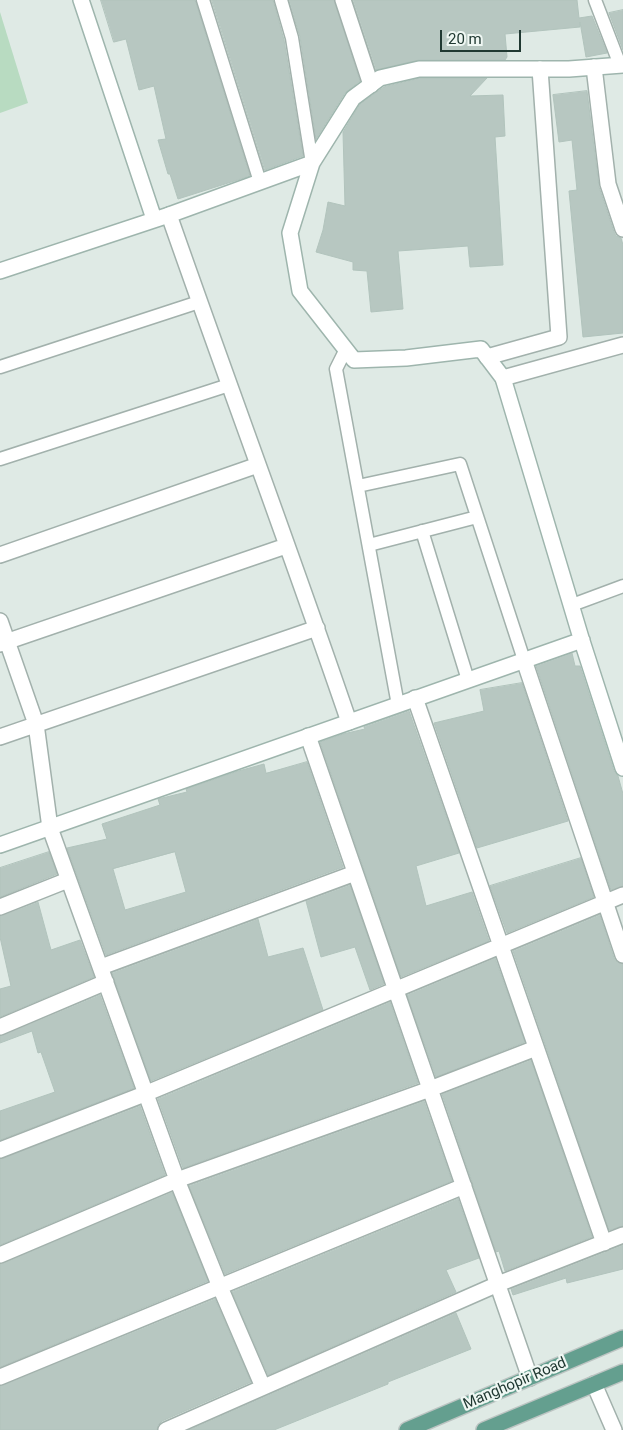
<!DOCTYPE html>
<style>
body{margin:0}
#map{position:relative;width:623px;height:1430px;overflow:hidden;background:#dfeae5;font-family:Roboto,sans-serif}
canvas{display:block}
.scale{position:absolute;left:440px;top:30px;width:81px;height:22px;box-sizing:border-box;border:2px solid #203932;border-top:0;padding-left:6px;font-size:15px;line-height:18px;white-space:nowrap;color:#203932;-webkit-text-stroke:4px #eff7f3;paint-order:stroke}
</style>
<div id="map">
<canvas width="623" height="1430"></canvas>
<div class="scale">20 m</div>
</div>
<script>
const c = document.querySelector('canvas').getContext('2d');
c.lineJoin = 'round';
function fill(path, color) { c.fillStyle = color; c.fill(path, 'evenodd'); }
function strokePath(path, color, width, dash) { c.strokeStyle = color; c.lineWidth = width; c.lineCap = dash ? 'butt' : 'round'; c.setLineDash(dash || []); c.stroke(path); }
function label(font, color, halo, rows, align = 'center') {
  c.font = font + ' Roboto,sans-serif'; c.lineWidth = 4.5; c.setLineDash([]); c.textBaseline = 'middle'; c.strokeStyle = halo; c.fillStyle = color; for (const [text, x, y, turn = 0] of rows) {
    c.save(); c.translate(x, y); c.rotate((+turn || 0) * Math.PI / 180); c.textAlign = isNaN(turn) ? turn : align; if (halo) c.strokeText(text, 0, 0); c.fillText(text, 0, 0); c.restore();
  }
}
fill(new Path2D(`
 M0,12L28,103L0,113Z`), '#b8dbc1');
const building = new Path2D(`
 M101,0H195L250,176L178,199L170,174H168L158,140L166,139L154,86L139,90L126,39L114,42Z
 M212,0H273L284,40L303,156L265,170Z
 M289,0H334L360,81L345,93L316,139L300,37Z
 M353,0H577L579,18L592,16L607,53L586,57L580,22V27L505,34L507,57L505,60H419L376,70Z
 M623,10V50L609,13Z
 M420,78H487L470,96L503,95L505,136L495,137L503,265L470,267L468,246L398,251L403,309L371,312L367,271L353,270V262L316,252L323,230L328,202L345,206L343,132L360,104L384,87Z
 M587,91L599,187L614,232L616,236L621,238L623,245V333L583,337L569,191L577,190L572,140L559,142L553,95Z
 M572,653L575,666H580L614,771L618,776L623,794V886L611,890L536,666Z
 M522,683L568,821L477,848L434,723L484,711L480,690Z
 M409,711L459,853L416,866L426,906L472,892L489,941L401,977L320,742L343,734L365,729L364,727Z
 M307,762L343,867L106,955L67,848L107,839L102,824L160,805L158,799L187,792L186,789L235,772L264,764L266,773ZM175,852L186,892L125,910L113,869Z
 M49,852L57,874L0,897V868Z
 M581,858L594,897L507,933L490,886Z
 M350,885L384,984L370,990L355,947L321,957L306,901Z
 M38,902L51,950L80,940L94,977L0,1017V989L11,986L0,937V916Z
 M600,915L614,958L617,962L623,964V1226L609,1230L513,951Z
 M258,919L268,957L303,948L323,1010L151,1081L112,973Z
 M495,958L525,1042L436,1077L407,995Z
 M100,995L134,1088L0,1140V1111L55,1092L41,1052L38,1053L32,1031L0,1043V1036Z
 M390,1002L418,1083L183,1168L158,1099Z
 M531,1060L592,1237L505,1271L499,1251L496,1252L442,1094Z
 M424,1101L452,1181L225,1274L189,1186Z
 M140,1106L165,1175L0,1245V1159Z
 M172,1192L208,1281L0,1367V1264Z
 M458,1199L479,1258L446,1270L456,1292L268,1375L232,1292Z
 M623,1245V1269L567,1283L566,1278L513,1295L511,1289Z
 M215,1299L251,1382L162,1421L158,1425L157,1430H0V1386Z
 M456,1313L471,1349L388,1382V1384L274,1430H189Z`);
fill(building, '#b7c7c1');
strokePath(building, '#b1c3bc', 1);
const lane = new Path2D(`
 M203,0L260,182
 M281,0L292,38L312,163
 M595,0L620,65
 M346,349L336,369L398,705
 M0,367L199,302
 M0,459L229,385
 M358,486L460,464L524,660
 M422,531L468,680
 M369,545L477,517
 M572,605L623,586`);
const street = new Path2D(`
 M343,0L371,85
 M594,67L608,184L623,229
 M169,215C228,384 291,552 349,722
 M487,357L559,337L540,69
 M503,378L623,345
 M0,555L258,465
 M0,621L36,724L50,828L177,1180L220,1287L263,1387
 M0,644L286,546
 M524,660L623,955
 M415,698L604,1243
 M308,736L530,1378
 M0,737L317,628
 M0,907L68,880
 M101,967L355,873
 M0,1027L106,982
 M0,1150L147,1093L623,895
 M0,1255L177,1180L430,1089L536,1048
 M0,1377L464,1186
 M594,1384L614,1430
 M166,1430L498,1284L623,1235`);
const secondary = new Path2D(`
 M81,0L154,219
 M312,163L290,233L300,291L354,360L406,358L481,349L503,378L581,638L623,768
 M0,271L169,215L312,163L353,98L380,78L419,69H569L623,65
 M0,845L582,640`);
const primary = new Path2D(`
 M407,1430L623,1338
 M484,1430L623,1372`);
strokePath(lane, '#a2b1ac', 15);
strokePath(street, '#a2b1ac', 18);
strokePath(secondary, '#9eb5ad', 18);
strokePath(primary, '#bcc4c2', 18);
strokePath(lane, '#fff', 12);
strokePath(street, '#fff', 15);
strokePath(secondary, '#fff', 15);
strokePath(primary, '#649f8f', 15);
label('15px', '#203932', '#eff7f3', [
 ["Manghopir Road",515,1384,-23]
]);
</script>
